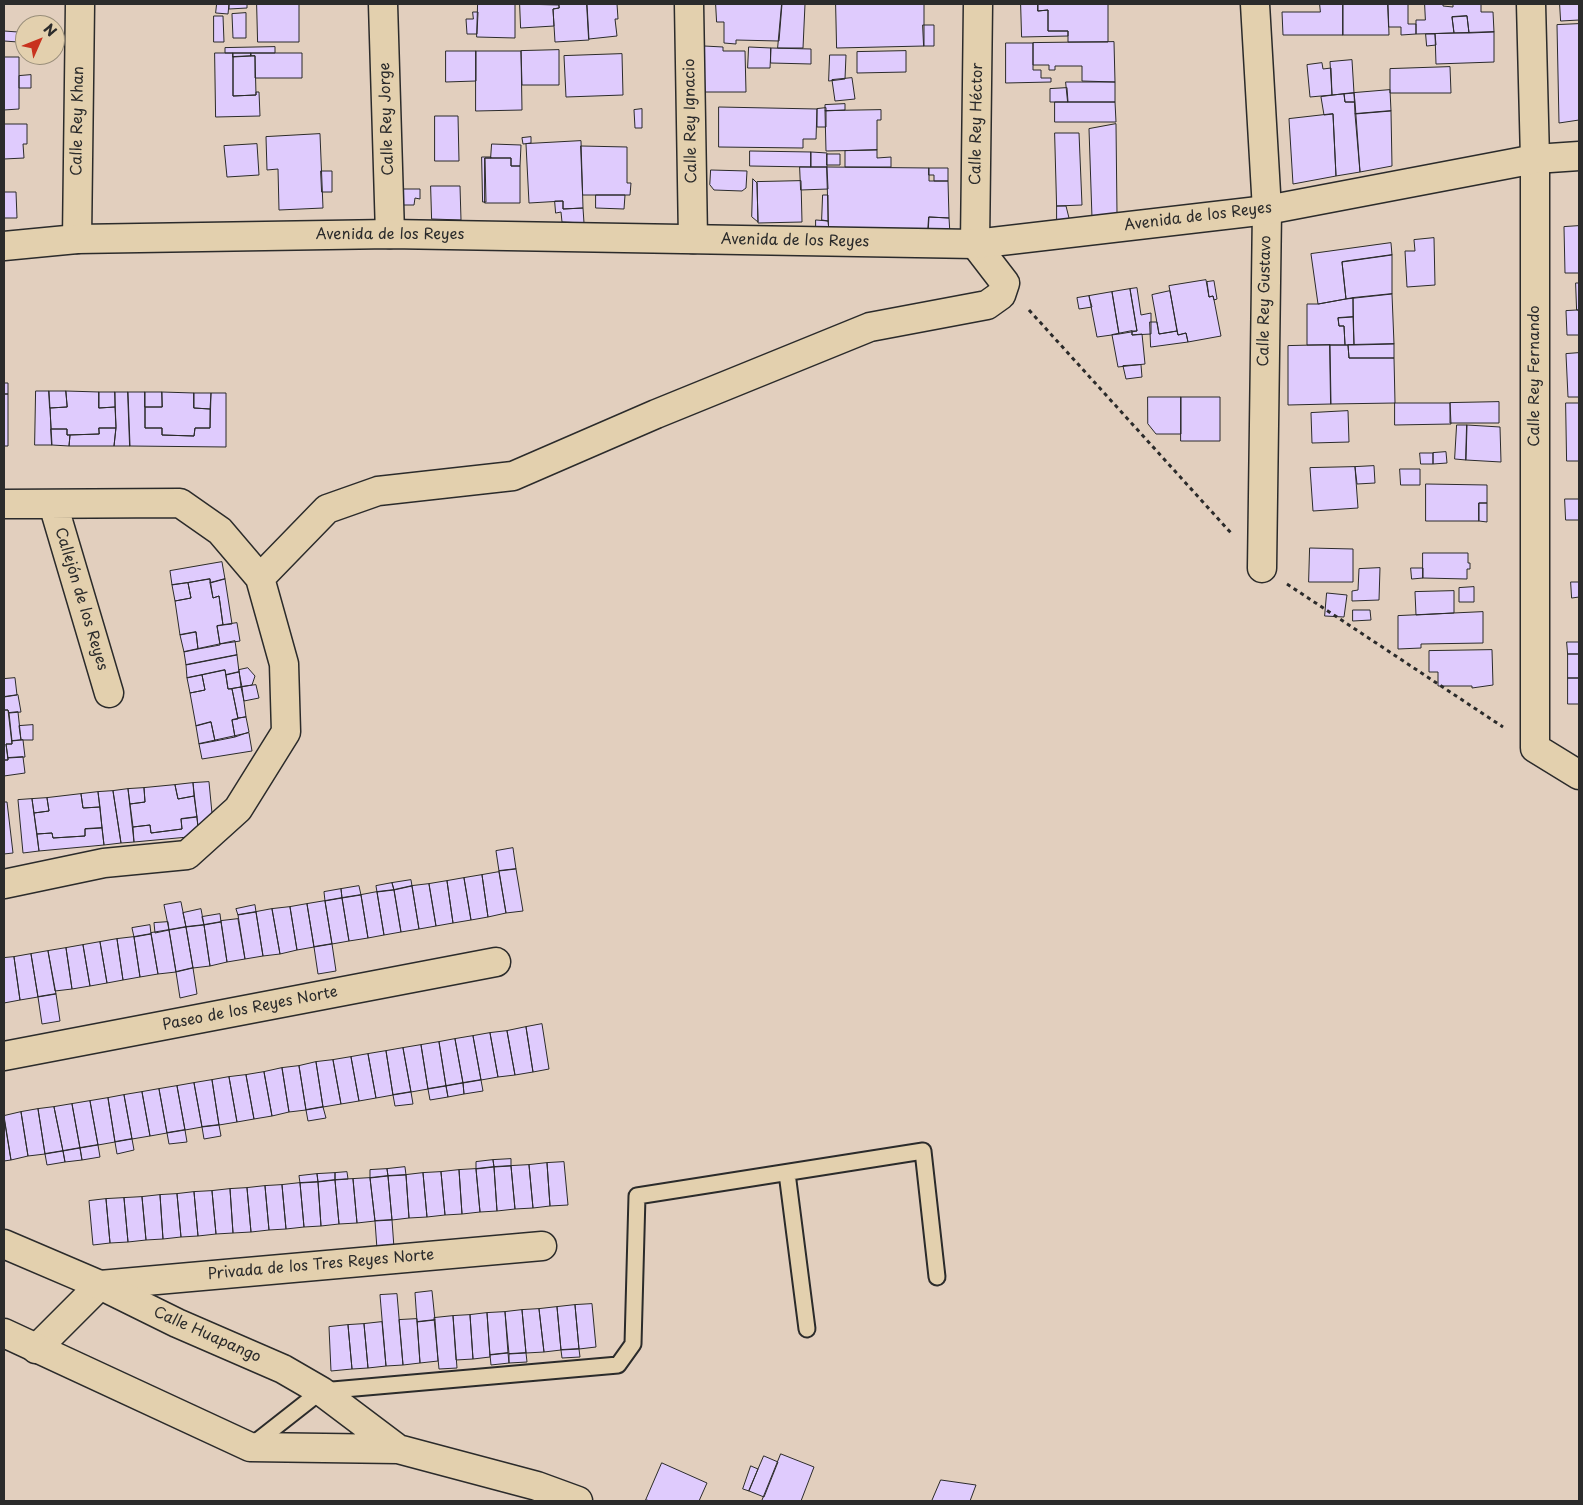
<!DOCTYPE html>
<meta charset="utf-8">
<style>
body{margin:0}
#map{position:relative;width:1583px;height:1505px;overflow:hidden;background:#e2cfbe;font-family:"Playpen Sans",sans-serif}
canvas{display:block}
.frame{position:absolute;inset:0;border:5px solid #2b2b2b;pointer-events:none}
.north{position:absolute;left:15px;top:15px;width:50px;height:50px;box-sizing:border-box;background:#e3d0ae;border:1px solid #998e7a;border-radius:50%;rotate:46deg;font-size:14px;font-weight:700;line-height:20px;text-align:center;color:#2b2b2b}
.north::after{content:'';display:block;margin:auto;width:18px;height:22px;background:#c8321e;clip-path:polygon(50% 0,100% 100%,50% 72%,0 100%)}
</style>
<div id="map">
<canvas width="1583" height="1505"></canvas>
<div class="frame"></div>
<div class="north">N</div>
</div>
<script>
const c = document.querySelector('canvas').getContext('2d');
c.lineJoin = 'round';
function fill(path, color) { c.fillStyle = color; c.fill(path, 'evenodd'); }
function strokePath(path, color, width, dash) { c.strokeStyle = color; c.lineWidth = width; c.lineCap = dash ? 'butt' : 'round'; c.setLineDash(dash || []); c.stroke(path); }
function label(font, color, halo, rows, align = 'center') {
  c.font = font + ' "Playpen Sans",sans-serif'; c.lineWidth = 4; c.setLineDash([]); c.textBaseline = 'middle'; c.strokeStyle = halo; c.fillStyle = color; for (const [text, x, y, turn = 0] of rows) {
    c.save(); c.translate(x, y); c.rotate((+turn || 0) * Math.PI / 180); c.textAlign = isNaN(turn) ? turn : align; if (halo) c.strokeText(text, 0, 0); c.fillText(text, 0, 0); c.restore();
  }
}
const building = new Path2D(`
 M217,4H229L228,14L216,13Z
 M247,4V8L229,9V5Z
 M257,4H299V42H258Z
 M478,4H515V38L477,37Z
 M520,4L559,5V8L553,9L554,26L521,28Z
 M559,4H587L589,40L555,42L553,9L559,8Z
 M587,4H617L618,19H615L617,36L589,39Z
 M716,4H782L779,41L736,40V44L724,43V22H717Z
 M782,4H805L803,48H778Z
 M836,4H924V46L837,48Z
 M1021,4H1038V11L1048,10V31H1068V36L1022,37Z
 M1038,4H1108V42H1068V31H1048V10L1038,11Z
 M1320,4H1343V35H1283L1282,12H1320Z
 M1343,4H1388L1389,35H1343Z
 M1388,4H1408V24H1416V34L1401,35V27H1389Z
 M1425,4H1443V6L1453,7V4H1481V12H1493L1494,32L1469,33L1467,16L1452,17L1454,33L1416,34V20H1425Z
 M1560,4H1579V20L1561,21Z
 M473,12H478L477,34H467L466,19H473Z
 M246,13V38H233L232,14Z
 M214,16H223L224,42H214Z
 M1467,16L1469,33H1454L1452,17Z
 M1579,24V120L1559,123L1557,25Z
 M923,25H934V46H924Z
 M4,31L18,32V42L4,41Z
 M1494,32V62L1436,64L1435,34Z
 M1426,34H1435L1436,45L1427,46Z
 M1114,42L1115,82L1082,81V66H1055V70H1049V65H1033V43Z
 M1006,43H1033V70H1041V78H1051V82L1006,83Z
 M704,46L723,47V51H745L746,92H705Z
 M275,47V53H225V48Z
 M749,47L771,48L770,68H748Z
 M771,48L811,49V64L771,63Z
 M559,50V85H522L521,51Z
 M446,51H476V81L446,82Z
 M476,51H521L522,110L476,111Z
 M906,51V72L857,73V52Z
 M215,53H233V96L256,95V92H259L260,116L216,117Z
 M233,53H251V56L233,57Z
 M251,53H302V78H255V56H251Z
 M622,54L623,95L566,97L564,56Z
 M830,55H846L845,79L829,81Z
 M255,56L256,95L233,96V57Z
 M4,57H19V109L4,110Z
 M1352,60L1354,93L1332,95L1330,62Z
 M1322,63L1323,69L1331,68L1332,95L1310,97L1307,65Z
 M1450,67L1451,93H1390V69Z
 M31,75V88H19V76Z
 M852,78L855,99L835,101L832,80Z
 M1066,82H1115V102H1068Z
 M1067,88L1068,102H1050V89Z
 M1390,90L1391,111L1355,114L1354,93Z
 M1354,93L1355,102H1345L1344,94Z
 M1344,94L1345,102H1355L1360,172L1336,176L1333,114L1324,115L1321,97Z
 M1055,102H1115L1116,122H1055Z
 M845,104V110L825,111V105Z
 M719,107L817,109L816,139H803V148L719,147Z
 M826,108V127H817V109Z
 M642,109V128H635L634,110Z
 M881,110V120H877V150L826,151L825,111Z
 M1391,111L1392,166L1360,172L1355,114Z
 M1333,114L1336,176L1293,184L1289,119Z
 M435,116H458L459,161H435Z
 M4,124H27V144H23L24,158L4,159Z
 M1116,124L1117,214L1092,218L1089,129Z
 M1055,133H1079L1082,205L1057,206Z
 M320,134L323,208L279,210L278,169L267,170L266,137Z
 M531,137V143L523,144L522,138Z
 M581,141L583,208L563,209V201L529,203L526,144Z
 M257,144L259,175L227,177L224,146Z
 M492,144L521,145L520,166H511V158H491Z
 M581,146L627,147V183H631L630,195H583Z
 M877,150V158L891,157V167H845V151Z
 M750,151L811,152V167L750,166Z
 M811,152L827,153V167H811Z
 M827,154H840V165H827Z
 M482,157H491V158H485L486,202H483Z
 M485,158H511V166H520V203H485Z
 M800,167H827L828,189L801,190Z
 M827,167L929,168V181H948L949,218L929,217L928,233L829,230Z
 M929,168H948V181H934V175H929Z
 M711,170L747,171L746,188L742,191L714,190L710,185Z
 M321,171H332V192H322Z
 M753,179L757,183L758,222L752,217Z
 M801,181L802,222L758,223L757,182Z
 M431,186H460L461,220L432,219Z
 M403,189H420V199L415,198L414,205H403Z
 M4,192H16L17,218H4Z
 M596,195H625L624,209L596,208Z
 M823,195H828V221L822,220Z
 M555,201H563V209L583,208L584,223L562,222L561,212L556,213Z
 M1057,206H1066L1070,222L1057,225Z
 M929,217L949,218L950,234L928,233Z
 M816,220L828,221L829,230L816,229Z
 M1579,226V273H1565L1564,227Z
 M1434,238L1435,285L1407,287L1405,251H1415L1414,240Z
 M1391,243L1392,255L1342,262L1346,299L1318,304L1311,254Z
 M1392,255V294L1346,299L1342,262Z
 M1206,280L1209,297L1213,296L1214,300L1221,336L1188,342L1186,333L1178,335L1169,286Z
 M1214,281L1217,299L1214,300L1213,296L1209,297L1207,282Z
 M1576,283H1579V310H1577Z
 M1137,288L1141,315L1151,313V334L1132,335V331H1137L1130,289Z
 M1130,289L1137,331L1119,334L1112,292Z
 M1170,291L1177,331L1159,334L1152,295Z
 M1112,292L1119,334L1097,337L1089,296Z
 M1392,294L1394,344L1354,345L1353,298Z
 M1089,296L1092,307L1079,309L1077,298Z
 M1353,298V317L1338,318L1339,326H1344L1345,345H1307V304H1318Z
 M1577,310H1579V335H1567L1566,311Z
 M1353,317L1354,345H1345L1344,326H1339L1338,318Z
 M1150,322H1157L1159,334L1177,331L1178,335L1186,333L1188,342L1151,347Z
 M1132,331V335L1142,334L1145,364L1118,367L1112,335Z
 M1394,344V358H1349L1348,345Z
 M1330,345L1331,404L1288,405V346Z
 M1330,345H1348L1349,358H1394L1395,403L1331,404Z
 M1579,353V397H1568L1566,354Z
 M1141,365L1142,377L1126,379L1123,366Z
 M4,383H8V394H4Z
 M36,391H49L52,445H35Z
 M49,391H66L67,407L50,408Z
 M66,391L99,392V408L115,407L116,428H99V434L67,435V429H51L50,408L67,407Z
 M99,392H115V407L99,408Z
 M115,392H128L130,446H114L116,427Z
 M128,392H145V428H162V435L194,436L195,428H210L211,393H226V447L130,446Z
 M145,392H162V407H145Z
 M162,392L194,393V408L210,409V428H195L194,436L162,435V428H145V407H162Z
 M194,393H211L210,409L194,408Z
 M4,394H8V446H4Z
 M1148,397H1181V434H1156L1148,424Z
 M1181,397H1220V441H1181Z
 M1499,402V423H1450V403Z
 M1395,403H1450L1451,424L1395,425Z
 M1566,403H1579V461H1567Z
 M1348,411L1349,442L1312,443L1311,413Z
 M1457,425H1467L1466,460L1455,459Z
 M1467,425L1500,427L1501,462L1466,460Z
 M99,428H116L114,446H69L70,435L99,434Z
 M51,429H67V435H70L69,446L52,445Z
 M1446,452L1447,463L1433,464V453Z
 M1420,453H1433V464H1421Z
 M1374,466L1375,483L1357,484L1355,467Z
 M1355,467L1358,508L1313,511L1310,468Z
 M1400,469H1420V485H1401Z
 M1426,484L1487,485V503H1479V521H1426Z
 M1565,499H1579V520H1566Z
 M1479,503H1487V522L1479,521Z
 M1310,548L1353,549V582H1309Z
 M1423,553H1468V563H1470V569H1467V579L1423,578Z
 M222,562L225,579L210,583V579L172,585L170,571Z
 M1380,568L1379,600L1352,601V591L1358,590L1359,569Z
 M1411,568H1423V578L1412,579Z
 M210,579L213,598L219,596L223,625L217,626L220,645L198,649L196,632L180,635L175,601L191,598L188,583Z
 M225,579L232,624L223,625L219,596L213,598L210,583Z
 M1571,582H1579V597L1572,598Z
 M188,583L191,598L175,601L172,585Z
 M1474,587V602H1459V588Z
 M1454,591V613L1416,615L1415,592Z
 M1327,593L1347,595L1344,617L1325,616Z
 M1353,610H1370L1371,620L1353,621Z
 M1483,612V643L1421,644V648L1398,649V616Z
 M237,623L240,641L220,644L217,626Z
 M196,632L198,649L184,652L180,635Z
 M235,641L237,655L186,665L184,652Z
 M1567,642H1579V654H1568Z
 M1492,650L1493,685L1472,688V686H1438V672H1429V651Z
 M1568,654H1579V678H1568Z
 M237,655L239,672L226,675L225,670L187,678L186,665Z
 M248,668L255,676L252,685L241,687L239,670Z
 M225,670L228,689H232L238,719L232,720L235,737L215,741L211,722L196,726L190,693L205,690L202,675Z
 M239,672L242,687L228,689L226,675Z
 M202,675L205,690L190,693L187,678Z
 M15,678L17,695L4,697V679Z
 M1568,678H1579V704H1568Z
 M256,685L259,698L244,701L241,687Z
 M242,687L246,717L238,718L232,689Z
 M18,695L21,712L9,713L8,710H4V697Z
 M4,710H8L12,744H6L8,760H4Z
 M18,712L21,740L12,741L9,713Z
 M246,717L249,732L235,737L232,720Z
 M211,722L215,741L199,744L196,726Z
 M33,725V740H21L19,726Z
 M249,733L252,751L202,759L199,744Z
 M23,740L25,757L8,758L6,744H12V741Z
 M23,757L25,773L4,776V760H8V758Z
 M209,782L214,834L199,836L193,783Z
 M193,783L194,796L178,799L175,785Z
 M175,785L178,799L194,796L197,817L181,819L182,829L151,833L150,825L133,827L130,804L145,802L144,788Z
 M144,788L145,802L130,804L128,789Z
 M128,789L134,842L121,843L113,791Z
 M113,791L121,843L104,845L98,792Z
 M98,792L100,807L83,808L81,794Z
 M81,794L83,808L100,807L102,828L85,829V836L53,838L52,833L37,834L34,813L49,811L47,798Z
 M47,798L49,811L34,813L32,799Z
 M32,799L39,851L23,853L18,800Z
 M4,802H7L13,853L4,854Z
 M197,817L199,836L134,842L133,827L150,825L151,833L182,829L181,819Z
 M102,828L104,845L39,851L37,834L52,833L53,838L85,836V829Z
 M513,848L516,869L499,871L496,851Z
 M516,869L523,911L506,913L499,871Z
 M499,872L506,913L488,917L482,875Z
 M482,875L488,917L471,920L464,878Z
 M464,878L471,920L453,923L447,881Z
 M411,880L412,886L394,890L392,883Z
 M447,881L453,923L436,926L429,884Z
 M392,883L394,890L377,892L376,886Z
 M429,884L436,926L419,929L412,886Z
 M359,886L361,895L342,898L341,889Z
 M412,886L419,929L401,932L394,890Z
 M341,889L342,898L325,901L324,892Z
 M394,890L401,932L384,935L377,892Z
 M377,892L384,935L368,938L361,895Z
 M361,895L368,938L349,941L342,898Z
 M342,898L349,941L332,944L325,901Z
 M325,901L332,944L314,947L307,904Z
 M181,902L186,927L169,930L164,905Z
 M307,904L314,947L297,950L290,907Z
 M255,905L256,912L238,915L236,909Z
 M290,907L297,950L280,954L272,909Z
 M201,909L204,925L186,927L183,913Z
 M272,909L280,954L263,956L256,912Z
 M256,912L263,956L245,959L238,915Z
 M220,914L221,922L204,925L202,917Z
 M238,919L245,959L227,962L221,921Z
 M168,922L169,930L155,933L154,923Z
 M221,922L227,962L210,966L204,925Z
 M150,925L151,934L134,937L132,928Z
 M204,925L210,966L193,968L186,927Z
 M186,927L193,968L176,972L169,930Z
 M169,930L176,972L158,974L151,933Z
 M151,934L158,974L140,977L134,937Z
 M134,937L140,977L123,980L117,939Z
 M117,939L123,980L107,983L100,942Z
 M100,942L107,983L90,986L83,945Z
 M332,944L336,971L318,974L314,947Z
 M83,945L90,986L72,989L66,948Z
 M66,948L72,989L55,991L48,951Z
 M48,951L56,994L38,997L31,954Z
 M31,954L38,997L20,1000L14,957Z
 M14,957L20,1000L4,1003V958Z
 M193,968L197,994L180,998L176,972Z
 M56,994L60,1021L42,1024L38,997Z
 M542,1024L549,1069L533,1072L526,1027Z
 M526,1027L533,1072L515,1075L507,1031Z
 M507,1031L515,1075L498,1077L490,1033Z
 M490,1033L498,1077L481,1080L473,1036Z
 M473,1036L481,1080L463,1083L455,1039Z
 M455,1039L463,1083L446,1086L439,1042Z
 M439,1042L446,1086L428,1089L421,1045Z
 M421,1045L428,1089L411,1092L403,1048Z
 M403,1048L411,1092L393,1095L386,1051Z
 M386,1051L393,1095L376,1098L368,1054Z
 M368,1054L376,1098L359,1101L351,1057Z
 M351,1057L359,1101L341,1104L333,1060Z
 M333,1060L341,1104L323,1107L316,1062Z
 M316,1062L323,1107L306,1110L299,1066Z
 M299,1066L306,1110L289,1112L282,1068Z
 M282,1068L289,1112L272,1116L264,1072Z
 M264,1072L272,1116L254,1119L246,1075Z
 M246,1075L254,1119L237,1122L229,1077Z
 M229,1077L237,1122L219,1125L212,1080Z
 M212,1080L219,1125L202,1127L194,1083Z
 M481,1080L483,1091L464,1094L463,1083Z
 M194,1083L202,1127L185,1130L177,1086Z
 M463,1083L464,1094L448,1097L446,1086Z
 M177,1086L185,1130L167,1133L159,1089Z
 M446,1086L448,1097L430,1100L428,1089Z
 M159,1089L167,1133L150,1136L142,1092Z
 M142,1092L150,1136L132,1139L124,1095Z
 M411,1092L413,1104L395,1106L393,1095Z
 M124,1095L132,1139L115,1142L108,1098Z
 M108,1098L115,1142L98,1145L90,1101Z
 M90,1101L98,1145L80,1148L72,1104Z
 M72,1104L80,1148L63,1151L54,1107Z
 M54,1107L63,1151L45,1154L38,1109Z
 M323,1107L326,1118L308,1121L306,1110Z
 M38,1109L45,1154L28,1156L21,1112Z
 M21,1112L28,1156L11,1160L4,1116Z
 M4,1118L11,1160L4,1161Z
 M219,1125L221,1136L204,1139L202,1127Z
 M185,1130L187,1142L169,1144L167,1133Z
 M132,1139L134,1150L117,1154L115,1142Z
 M98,1145L100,1157L82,1160L80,1148Z
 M80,1148L82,1160L65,1162L63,1151Z
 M63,1151L65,1162L47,1165L45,1154Z
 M511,1159V1166L494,1167L493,1160Z
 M493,1160L494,1167L476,1169V1162Z
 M564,1162L568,1205L550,1206L547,1163Z
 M547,1163L550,1206L533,1208L529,1165Z
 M529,1165L533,1208L515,1209L511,1166Z
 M511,1166L515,1209L497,1211L494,1167Z
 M405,1167L406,1175L388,1176L387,1169Z
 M494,1167L497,1211L480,1212L476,1169Z
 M387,1169L388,1176L370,1178V1170Z
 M476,1169L480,1212L462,1214L459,1170Z
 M459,1170L462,1214L445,1215L441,1172Z
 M347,1172L348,1179L335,1180V1173Z
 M441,1172L445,1215L427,1217L423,1173Z
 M335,1173V1180L318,1182L317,1174Z
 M423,1173L427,1217L409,1218L406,1175Z
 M317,1174L318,1182L300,1183L299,1176Z
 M406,1175L409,1218L392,1220L388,1176Z
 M388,1176L392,1220L375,1221L370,1178Z
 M370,1178L375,1221L357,1223L353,1179Z
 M353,1179L357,1223L339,1224L335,1180Z
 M335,1180L339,1224L321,1226L318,1182Z
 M318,1182L321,1226L304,1227L300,1183Z
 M300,1183L304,1227L286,1229L282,1185Z
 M282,1185L286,1229L269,1230L265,1186Z
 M265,1186L269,1230L251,1232L247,1188Z
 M247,1188L251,1232L233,1233L230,1189Z
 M230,1189L233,1233L216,1234L212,1191Z
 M212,1191L216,1234L198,1236L194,1192Z
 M194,1192L198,1236L181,1237L177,1194Z
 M177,1194L181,1237L163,1239L160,1195Z
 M160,1195L163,1239L146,1240L142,1197Z
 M142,1197L146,1240L128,1242L124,1198Z
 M124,1198L128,1242L110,1243L106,1199Z
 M106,1199L110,1243L93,1245L89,1201Z
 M392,1220L394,1248L377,1249L375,1221Z
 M432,1291L435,1320L417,1322L415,1293Z
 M397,1294L403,1365L386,1366L380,1295Z
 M592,1304L596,1347L579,1349L575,1305Z
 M575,1305L579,1349L561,1350L557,1307Z
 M557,1307L561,1350L544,1352L539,1309Z
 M539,1309L544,1352L526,1353L522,1310Z
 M522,1310L526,1353L509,1354L505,1312Z
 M505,1312L508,1353L490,1355L487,1313Z
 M487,1313L490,1357L473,1359L470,1315Z
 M470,1315L473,1359L456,1360L453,1316Z
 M453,1316L457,1368L439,1369L434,1318Z
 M417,1319L420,1363L403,1365L399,1320Z
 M435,1320L438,1361L420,1363L417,1322Z
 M382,1322L386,1366L368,1368L364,1324Z
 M364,1324L368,1368L352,1369L348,1325Z
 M348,1325L352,1369L331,1371L329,1327Z
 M579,1349L580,1357L562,1358L561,1350Z
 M508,1353L509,1363L491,1365L490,1355Z
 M526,1353L527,1362L509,1363V1354Z
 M781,1454L814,1467L801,1501H762Z
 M764,1456L778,1462L764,1497L749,1491Z
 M662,1463L707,1483L699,1501H651L646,1500Z
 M751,1466L758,1469L749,1491L743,1489Z
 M941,1480L976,1485L970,1501H932Z`);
fill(building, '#dfcbfd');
strokePath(building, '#2b2b2b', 1);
const lane = new Path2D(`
 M787,1173L807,1329
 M251,1446L321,1391L618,1365L633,1344L637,1196L923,1151L937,1277`);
const street = new Path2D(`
 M383,4L390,234
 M689,4L693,239
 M1255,4L1267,210L1262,568
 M1531,4L1535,159V748L1579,775
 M77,239L80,4
 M4,504L180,503L220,531L260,578L284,664L286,732L238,809L187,855L104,863L4,884
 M53,504L109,693
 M260,578L327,509L378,491L513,476L656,414L870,327L987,305L1001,295L1005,283L975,244L978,4
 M4,1056L496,962
 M36,1349L100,1285L542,1246`);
const secondary = new Path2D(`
 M4,246L77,239L390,234L975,244L1267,210L1535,159L1579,156
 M4,1244L100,1285L177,1323L283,1369L321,1391L398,1449
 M4,1333L250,1447L398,1449L537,1486L578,1501`);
strokePath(lane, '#2b2b2b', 19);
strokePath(street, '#2b2b2b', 31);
strokePath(secondary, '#2b2b2b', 31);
strokePath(new Path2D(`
 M1029,310L1231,533
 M1287,584L1503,727`), '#2b2b2b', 3, [4, 4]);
strokePath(lane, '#e3d0ae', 15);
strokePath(street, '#e3d0ae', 28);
strokePath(secondary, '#e3d0ae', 28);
label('15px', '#2b2b2b', '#e3d0ae', [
 ["Calle Rey Jorge",387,119,-92],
 ["Calle Rey Khan",78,121,-89],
 ["Calle Rey Ignacio",691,121,-91],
 ["Calle Rey Héctor",977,124,-89],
 ["Avenida de los Reyes",1198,217,-7],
 ["Avenida de los Reyes",390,235],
 ["Avenida de los Reyes",795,241,1],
 ["Calle Rey Gustavo",1265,301,-89],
 ["Calle Rey Fernando",1535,376,-90],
 ["Callejón de los Reyes",81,599,73],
 ["Paseo de los Reyes Norte",250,1009,-11],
 ["Privada de los Tres Reyes Norte",321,1265,-5],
 ["Calle Huapango",207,1335,24]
]);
</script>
